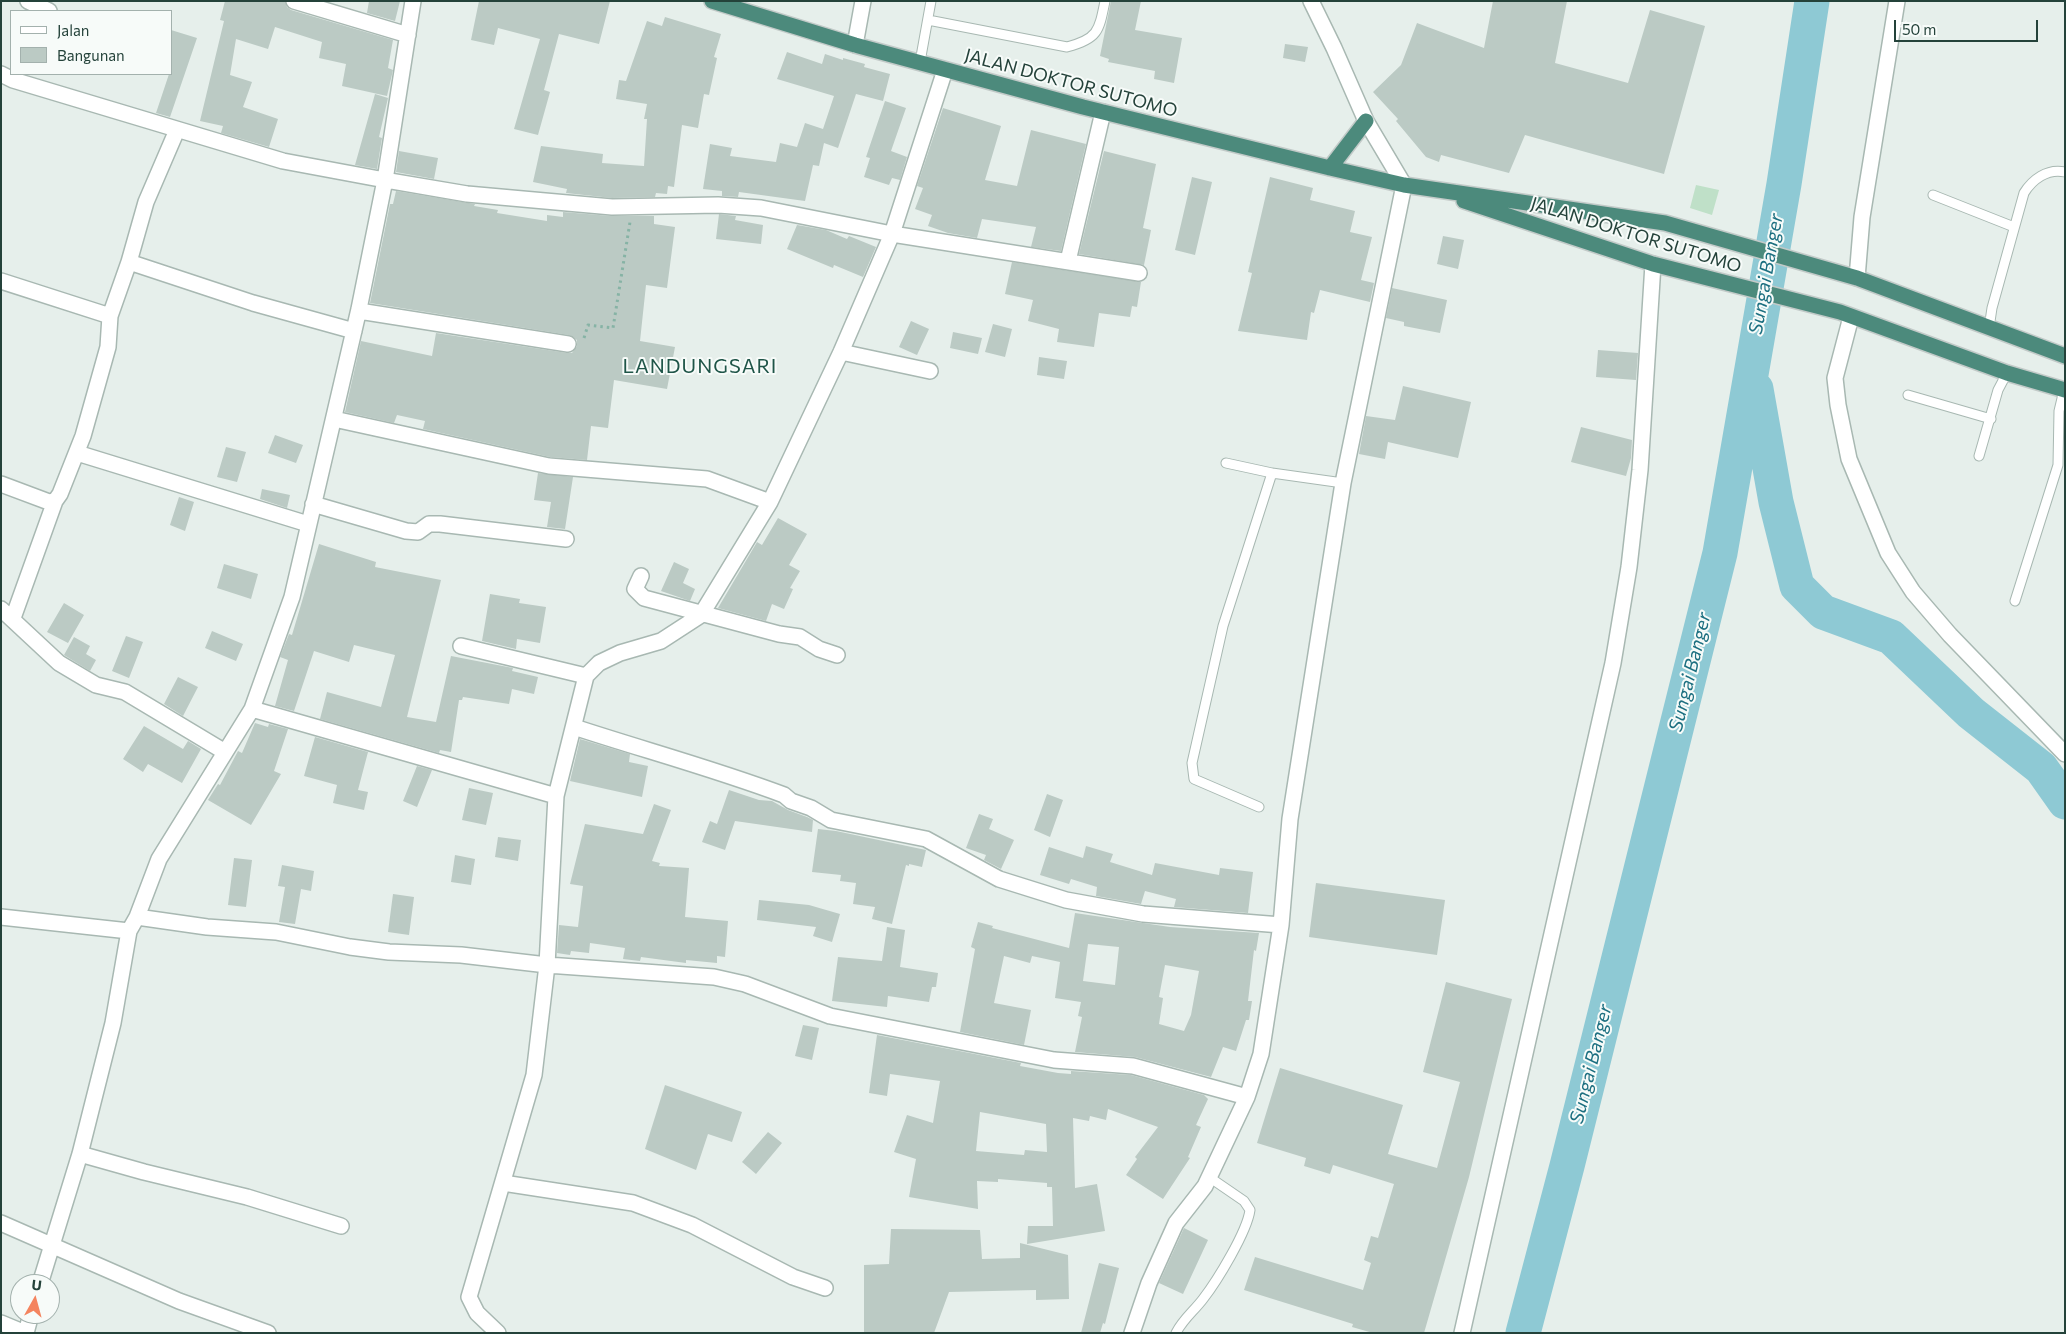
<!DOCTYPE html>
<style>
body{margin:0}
#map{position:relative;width:2066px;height:1334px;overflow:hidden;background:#e6efeb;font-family:Commissioner,sans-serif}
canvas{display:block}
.frame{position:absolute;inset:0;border:2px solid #24423a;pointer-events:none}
.legend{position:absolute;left:10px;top:10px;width:162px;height:65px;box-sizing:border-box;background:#f7fbf9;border:1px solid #a3b1ad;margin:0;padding:6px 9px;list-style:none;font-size:15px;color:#24423a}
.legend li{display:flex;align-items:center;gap:10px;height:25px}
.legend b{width:25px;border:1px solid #a3b1ad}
.north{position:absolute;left:10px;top:1274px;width:50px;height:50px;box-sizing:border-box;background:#f7fbf9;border:1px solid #a3b1ad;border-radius:50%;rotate:7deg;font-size:14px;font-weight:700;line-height:20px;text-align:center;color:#24423a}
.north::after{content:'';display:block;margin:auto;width:18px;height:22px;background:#f4845f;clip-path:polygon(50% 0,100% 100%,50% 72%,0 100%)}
.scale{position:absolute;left:1894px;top:20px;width:144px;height:22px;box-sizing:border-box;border:2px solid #24423a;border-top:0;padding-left:6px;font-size:15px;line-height:18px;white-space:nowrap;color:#24423a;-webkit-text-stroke:4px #f7fbf9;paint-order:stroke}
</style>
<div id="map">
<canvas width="2066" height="1334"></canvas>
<div class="frame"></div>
<ul class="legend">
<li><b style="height:6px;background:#fff"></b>Jalan</li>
<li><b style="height:14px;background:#bbcac4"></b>Bangunan</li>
</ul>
<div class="north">U</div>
<div class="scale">50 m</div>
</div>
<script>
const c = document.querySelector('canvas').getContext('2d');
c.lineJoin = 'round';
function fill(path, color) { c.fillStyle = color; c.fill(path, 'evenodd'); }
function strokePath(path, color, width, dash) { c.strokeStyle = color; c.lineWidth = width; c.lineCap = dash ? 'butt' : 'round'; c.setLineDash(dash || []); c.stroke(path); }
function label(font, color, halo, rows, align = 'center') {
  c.font = font + ' Commissioner,sans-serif'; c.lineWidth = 4; c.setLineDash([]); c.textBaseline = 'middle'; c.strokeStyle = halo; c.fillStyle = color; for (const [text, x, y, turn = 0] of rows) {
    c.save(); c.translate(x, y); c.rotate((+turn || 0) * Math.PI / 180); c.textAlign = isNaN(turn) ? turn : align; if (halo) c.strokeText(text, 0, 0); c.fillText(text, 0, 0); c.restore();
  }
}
fill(new Path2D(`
 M1696,185L1719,190L1712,215L1690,208Z`), '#bfe0c8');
strokePath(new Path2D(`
 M1756,389L1776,502L1797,586L1823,612L1891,637L1971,713L2041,768L2065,802
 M1523,1333L1567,1166L1720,553L1784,184L1812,1`), '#8ec9d4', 35);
fill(new Path2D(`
 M225,1H285L287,7L291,10L393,40L388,68L393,70L387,96L342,86L346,64L319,58L322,42L275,27L268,49L236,39L230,75L252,82L243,107L278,119L269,147L221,133L223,126L200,121L224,21L220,20Z
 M369,1H400L395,21L367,13Z
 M479,1H610L599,44L559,34L544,90L550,92L538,135L514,129L540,39L498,28L494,45L471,40Z
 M1111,1H1141L1135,30L1182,38L1174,83L1154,79L1155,71L1108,62L1109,59L1100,56Z
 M1493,1H1567L1555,63L1628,83L1650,10L1705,26L1664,174L1525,135L1509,173L1441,155L1439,162L1426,157L1396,121L1398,119L1373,92L1401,65L1417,23L1484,48Z
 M665,17L721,34L714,57L717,58L709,95L704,94L698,128L682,125L674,187L668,186L667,194L656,193L655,197L612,198L566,193L567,189L533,182L541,146L603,154L602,163L644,166L647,119H644L647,104L616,99L619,80L626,81L647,21L662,26Z
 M171,30L197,38L170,117L156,113L169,74H171Z
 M1285,44L1308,47L1305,62L1283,58Z
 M787,52L822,64L825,54L843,60V58L865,64L864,67L890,74L883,101L856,94L838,148L824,143L819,166L813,165L805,201L739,192L738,197L722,196V191L703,189L710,144L732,148L730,156L776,162L780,143L797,147L805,123L823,129L834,96L777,79Z
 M375,94L388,98L379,137L382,138L377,169L355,165Z
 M885,101L906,108L891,151L907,157L900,180L892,178L889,185L864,177L870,158L866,157Z
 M943,108L1001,126L985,180L1017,186L1031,130L1086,144L1061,251L1031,247L1036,227L982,219L977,238L948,233L928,226L932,215L915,209L923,188L917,186Z
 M399,151L438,158L434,179L396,172Z
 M1104,151L1156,164L1143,228L1151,230L1144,265L1079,254Z
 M1192,177L1212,182L1195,255L1175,250Z
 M1270,177L1313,188L1310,200L1355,211L1350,232L1372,237L1361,280L1374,283L1370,302L1320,290L1314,313L1311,312L1307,340L1238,331L1252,273L1248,272Z
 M396,191L475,204L474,206L498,210L497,213L547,221V215L563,217V212L611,216H654V224L675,227L667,288L646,285L640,341L675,347L667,389L614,380L608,428L591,426L587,460L550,457L423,429L425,421L397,415L394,423L345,412L361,341L432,356L436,333L567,353H572L577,346V340L569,335L370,303L390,204H393Z
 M719,214L736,216L735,220L763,225L761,244L716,239Z
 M797,225L826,230L847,239L849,236L876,247L863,277L834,265L833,268L787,249Z
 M1443,236L1464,240L1458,269L1437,264Z
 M1012,262L1141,282L1137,307L1132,306L1130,317L1099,313L1094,347L1057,342L1059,329L1028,321L1033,300L1005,294Z
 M1392,288L1447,300L1440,333L1404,326V322L1386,318Z
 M911,321L929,329L917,355L899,347Z
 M993,324L1012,329L1005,357L985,352Z
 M953,332L982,338L978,354L950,348Z
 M1598,350L1638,353L1636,380L1596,377Z
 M1039,357L1067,361L1064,379L1037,375Z
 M1403,386L1471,402L1458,458L1388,442L1385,459L1359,454L1366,416L1395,420Z
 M1581,427L1632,440L1631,458L1626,476L1571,462Z
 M275,435L303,445L296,463L268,453Z
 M226,447L246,452L237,482L217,477Z
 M538,473L573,477L565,529L547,527L551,502L534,500Z
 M262,489L290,495L287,508L260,499Z
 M179,497L194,502L185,531L170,525Z
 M778,518L807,534L789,565L800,571L790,588L793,589L784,609L772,604L766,621L718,608L757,542L762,545Z
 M319,544L376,562L375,567L441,580L407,717L436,722L451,656L513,668L512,671L538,677L534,694L512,689L509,704L463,697L462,700H459L451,752L440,750L439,753L320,719L327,692L381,707L395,655L354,645L349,662L314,651L294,711L275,706L288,660L280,657L289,634L292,635Z
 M674,562L689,569L683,583L695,589L690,601L661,591Z
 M224,564L258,574L251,599L217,588Z
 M490,594L520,599L519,603L546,607L540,643L517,639L516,649L482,641Z
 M64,603L84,615L68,643L47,632Z
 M212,631L243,644L236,661L205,648Z
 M126,636L143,642L129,678L112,671Z
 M74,637L90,646L86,654L96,660L90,671L64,655Z
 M178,677L198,687L183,716L164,704Z
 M255,723L268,727L269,724L288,729L274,771L281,774L251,825L208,800L218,784L220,785L238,751L242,753Z
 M144,726L183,749L188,741L201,749L182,783L148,764L143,772L123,759Z
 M315,737L368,752L358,790L368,792L364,810L333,803L337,785L304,776Z
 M580,739L630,754L629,762L648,766L642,797L570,781Z
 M417,766L432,770L417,807L403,801Z
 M469,788L493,793L486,825L462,820Z
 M729,790L759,800L772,801L788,810L807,817L813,820L812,832L735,821L725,850L702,842L710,821L717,824Z
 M1047,794L1063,800L1050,837L1034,830Z
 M654,804L671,810L652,861L660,863L659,866L689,868L685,917L728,921L725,957L717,956V963L686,960V963L641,957L640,961L623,959L625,948L590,943L589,953L571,951L570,955L557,953L559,925L578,927L583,886L570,884L585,824L643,834Z
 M979,814L993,819L989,829L1014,840L1001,869L984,860L986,855L966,848Z
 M818,829L836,831L926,850L922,867L909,864V866L906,865L892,924L872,919L875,907L853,904L856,883L840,881L841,875L812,872Z
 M498,837L521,840L518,861L495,857Z
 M1086,846L1113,854L1110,862L1152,875L1155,863L1219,875L1220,868L1253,872L1248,913L1174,907L1176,899L1145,891L1141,904L1096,896L1097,887L1071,879L1069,884L1040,875L1049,847L1083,858Z
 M455,855L475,859L471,885L451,882Z
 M234,858L252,860L246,907L228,905Z
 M282,865L314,871L311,891L301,889L295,924L279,922L285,887L278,886Z
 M1316,883L1445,900L1437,955L1309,937Z
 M393,894L414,897L409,935L388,932Z
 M759,900L809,905L840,914L832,942L813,936L816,927L757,920Z
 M1075,913L1170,927L1259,933L1256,951L1254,950L1248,1001H1252L1249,1020H1246L1236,1051L1223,1047L1211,1077L1135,1057L1075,1052L1082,1017L1078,1016L1081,1002L1055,998L1060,962L1032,956L1030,963L1004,956L994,1003L1031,1010L1024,1045L960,1032L975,949L971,947L978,922L993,926L992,928L1069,948ZM1088,944L1119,947L1115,985L1083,981ZM1165,965L1199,971L1191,1015L1184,1031L1159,1024L1163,998L1159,997Z
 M887,927L905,930L900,967L938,973L936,987H932L929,1002L888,996L887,1007L832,1001L838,957L882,961Z
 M1446,982L1512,999L1469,1177L1424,1333H1373L1352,1327L1353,1324L1244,1290L1255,1257L1363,1290L1371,1263L1364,1260L1371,1236L1378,1238L1394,1184L1333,1165L1330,1174L1304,1166L1306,1158L1257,1143L1280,1068L1403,1105L1388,1154L1437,1168L1460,1082L1423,1072Z
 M803,1025L819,1028L812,1060L795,1056Z
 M877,1035L1021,1063L1020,1066L1058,1073L1071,1074V1071L1131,1075L1204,1095L1208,1099L1196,1125L1201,1127L1188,1157L1190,1158L1163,1199L1126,1175L1137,1159L1135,1157L1158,1127L1108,1109L1106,1120L1090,1116L1089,1121L1073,1118L1075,1188L1097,1184L1105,1231L1027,1244L1028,1226H1053L1052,1187H1047V1183L998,1179V1182L977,1181L978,1209L909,1197L916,1159L894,1152L907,1115L933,1123L940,1081L890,1074L887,1096L869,1093ZM980,1112L1046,1124L1047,1152L1025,1150L1024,1155L976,1151Z
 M665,1085L742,1112L732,1142L708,1134L696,1170L645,1149Z
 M768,1132L782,1143L756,1174L742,1162Z
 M1184,1228L1208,1240L1183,1294L1159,1283Z
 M891,1229L980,1230L982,1259L1020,1258V1243L1068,1255L1069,1299L1036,1300V1290L949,1292L934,1333H864V1265L889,1264Z
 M1099,1263L1119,1268L1105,1324L1103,1323L1100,1333H1081Z`), '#bbcac4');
const service = new Path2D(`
 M928,20L1067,47C1098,39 1099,31 1105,1
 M920,62L931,1
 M1933,195L2014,227
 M1989,328L1992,308L2024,193C2032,180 2047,168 2065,172
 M1908,395L1991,419
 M1979,456L1998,390L2007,373
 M1226,463L1272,473
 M2015,601L2058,465L2059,411L2064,390
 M1259,807L1194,779L1192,763L1223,626L1272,473L1343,483
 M1176,1333C1183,1319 1194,1311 1203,1299C1217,1281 1247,1232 1250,1210L1244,1201L1209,1177`);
const minor = new Path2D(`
 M28,1L49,11
 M294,1L408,35
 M855,45L863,1
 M1,74L13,80L283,161L385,180L467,194L612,207L718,205L761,208L892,234L1139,273
 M1068,261L1103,112
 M129,262L146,202L177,130
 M1857,278L1862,217L1897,1
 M1,281L110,316
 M359,311L568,344
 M1851,317L1835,378L1838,405L1849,459L1888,553L1913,592L1950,635L2065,754
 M841,352L930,371
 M334,419L549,466L707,479L770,502
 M77,453L308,524
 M1,484L49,502L55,501L60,494L83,436L108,347L110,316L129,262L253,303L354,331
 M313,504L406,531L418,532L429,524H440L566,539
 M641,576L635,589L644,598L779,634L800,637L819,649L837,655
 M1,609L59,663L96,685L125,692L225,752
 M13,618L55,501
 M461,646L586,676
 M252,709L556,796
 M574,727C644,750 715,769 784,795L791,801L811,808L831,820L926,839L999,879L1066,900L1143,914L1281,925
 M1,917L129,931
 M137,917L207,927L276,932L350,947L389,952L461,955L547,965L714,977L745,984L830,1016L1054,1060L1133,1066L1247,1097
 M80,1154L144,1172L247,1197L341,1226
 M503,1183L633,1203L692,1225L793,1277L825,1288
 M1,1223L179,1301L268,1333
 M40,1284L80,1154L113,1023L129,931L137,917L159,859L252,709L292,597L359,309L385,180L413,1
 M1,1323L25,1333
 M26,1333L31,1314
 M498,1333L477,1313L469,1297L534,1075L547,965L556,796L586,676L599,663L620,653L661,641L701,615L770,502L841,352L892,234L945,70
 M1132,1333L1149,1283L1176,1223L1205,1186L1247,1097L1261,1054L1281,925L1290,819L1343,483L1404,185
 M1462,1333L1613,663L1629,567L1640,470L1653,264`);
const tertiary = new Path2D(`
 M1311,1L1334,48L1366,121L1404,185`);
const trunk = new Path2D(`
 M712,1L855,45L1083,107L1330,168L1404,185L1665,223L1857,278L2065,356
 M1330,168L1366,121
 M1464,201L1653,264L1840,312L2007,373L2065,390`);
strokePath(service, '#a8b8b2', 11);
strokePath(minor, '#a8b8b2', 18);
strokePath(tertiary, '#a8b8b2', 18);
strokePath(trunk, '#c2cac8', 18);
strokePath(new Path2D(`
 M584,338L588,325L613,328L630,222`), '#86b3a5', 3, [2.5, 4]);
strokePath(service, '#fff', 9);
strokePath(minor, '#fff', 15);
strokePath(tertiary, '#fff', 15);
strokePath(trunk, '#4c8a7c', 15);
label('18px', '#24423a', '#f7fbf9', [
 ["JALAN DOKTOR SUTOMO",1071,83,15],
 ["JALAN DOKTOR SUTOMO",1636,235,17]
]);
label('italic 19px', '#1c6f80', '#f7fbf9', [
 ["Sungai Banger",1766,274,-80],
 ["Sungai Banger",1690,672,-76],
 ["Sungai Banger",1591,1064,-76]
]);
c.letterSpacing = '1px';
label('20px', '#1f5548', '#f7fbf9', [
 ["LANDUNGSARI",700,366]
]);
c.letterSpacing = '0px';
</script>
